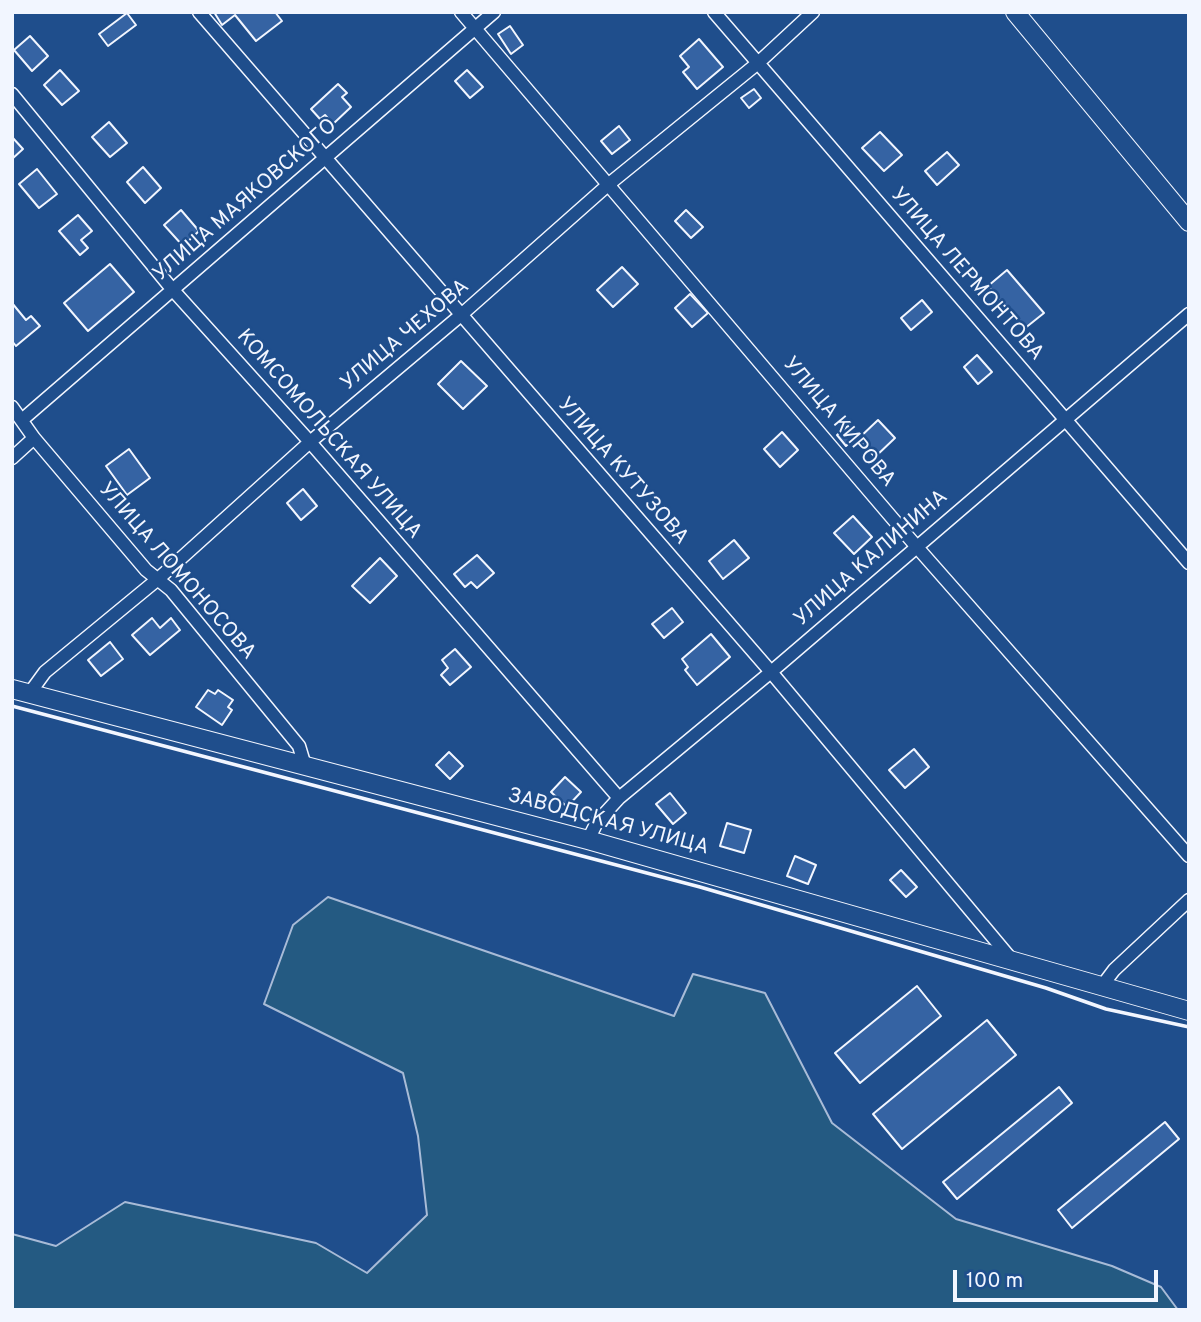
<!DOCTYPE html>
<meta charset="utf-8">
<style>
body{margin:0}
#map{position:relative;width:1201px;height:1322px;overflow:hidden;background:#1f4e8c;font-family:Overpass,sans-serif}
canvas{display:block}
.frame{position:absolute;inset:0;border:14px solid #f2f6ff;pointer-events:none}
.scale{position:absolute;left:953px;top:1270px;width:205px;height:32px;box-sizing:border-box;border:4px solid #f2f6ff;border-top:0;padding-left:9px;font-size:21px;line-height:24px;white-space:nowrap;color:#f2f6ff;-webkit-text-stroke:5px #1f4e8c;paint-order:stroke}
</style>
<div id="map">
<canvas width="1201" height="1322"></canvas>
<div class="frame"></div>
<div class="scale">100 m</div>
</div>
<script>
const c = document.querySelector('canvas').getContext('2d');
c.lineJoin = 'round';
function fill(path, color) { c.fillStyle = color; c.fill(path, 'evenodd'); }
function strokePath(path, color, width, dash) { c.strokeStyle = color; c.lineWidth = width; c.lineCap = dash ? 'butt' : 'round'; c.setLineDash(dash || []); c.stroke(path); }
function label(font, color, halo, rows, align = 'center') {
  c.font = font + ' Overpass,sans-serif'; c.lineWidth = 5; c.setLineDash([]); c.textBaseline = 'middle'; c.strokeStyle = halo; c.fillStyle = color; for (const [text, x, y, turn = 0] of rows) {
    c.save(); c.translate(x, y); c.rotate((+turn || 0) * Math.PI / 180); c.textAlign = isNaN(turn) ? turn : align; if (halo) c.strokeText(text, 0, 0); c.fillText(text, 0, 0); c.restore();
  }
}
const green = new Path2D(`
 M328,897L674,1016L693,974L765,993L832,1123L956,1219L1112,1266L1161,1287L1178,1310H12V1234L56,1246L125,1202L316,1243L367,1273L427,1215L418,1136L403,1073L264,1004L293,925Z`);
fill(green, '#245a82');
strokePath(green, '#a8bbd7', 2);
const building = new Path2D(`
 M214,12H275L282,21L256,41L235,15L222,25Z
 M127,13L136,25L108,46L99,34Z
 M510,26L523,45L511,54L498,34Z
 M30,36L48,56L32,71L14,50Z
 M699,39L723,67L697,89L683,72L689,67L680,56Z
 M60,70L79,91L62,105L44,85Z
 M467,70L483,87L470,98L455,81Z
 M338,84L347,93L342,97L351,107L333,124L325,115L320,119L311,109Z
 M754,89L761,98L749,108L741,98Z
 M109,122L127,143L110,157L92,137Z
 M619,126L630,140L612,154L601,141Z
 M880,132L902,155L884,171L862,148Z
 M12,137L23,149L12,159Z
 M947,152L959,165L937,185L925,171Z
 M143,167L161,188L145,203L127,182Z
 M37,169L57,194L39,208L19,184Z
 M181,210L199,231L183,246L164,225Z
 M686,210L703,227L691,238L675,221Z
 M78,215L92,231L81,240L88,248L80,255L59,231Z
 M110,264L134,292L88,331L64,303Z
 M622,267L638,284L613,307L597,290Z
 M1007,270L1044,313L1024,329L988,286Z
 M690,294L708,313L692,327L675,308Z
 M922,300L932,312L911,330L901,318Z
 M12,303L26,320L31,316L40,326L16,346L12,341Z
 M977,355L992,372L978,384L964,367Z
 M461,361L487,386L463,409L438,384Z
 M878,420L895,438L875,457L858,439Z
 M848,426L856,437L846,446L837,435Z
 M782,432L798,450L780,467L764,449Z
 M129,449L150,478L127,495L106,466Z
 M303,489L317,506L301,520L287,503Z
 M853,516L872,537L854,554L834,533Z
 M734,540L749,558L723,579L709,561Z
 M477,555L494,573L477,588L471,582L465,587L454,574Z
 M380,558L397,576L370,603L352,586Z
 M672,608L683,622L664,638L652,624Z
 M152,618L160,628L171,618L180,630L150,655L132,635Z
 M711,634L730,657L697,685L685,670L688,667L682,659Z
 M110,642L123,659L101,676L88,660Z
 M455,649L471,667L450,685L441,675L448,668L442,660Z
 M208,690L215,694L218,690L233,700L228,707L232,710L222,725L196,707Z
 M914,749L929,767L905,788L889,770Z
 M449,752L463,766L450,779L436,765Z
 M565,777L581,792L567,807L551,792Z
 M670,793L686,813L673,824L656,804Z
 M727,823L751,830L744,853L720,846Z
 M795,856L816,865L808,884L787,876Z
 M901,870L917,887L906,897L890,880Z
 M917,986L941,1016L860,1083L835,1053Z
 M987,1020L1016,1055L902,1149L873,1114Z
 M1059,1087L1072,1103L957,1199L943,1182Z
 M1165,1122L1179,1139L1072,1228L1058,1210Z`);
fill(building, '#3563a3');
strokePath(building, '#f2f6ff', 2);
const street = new Path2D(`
 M199,12L771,672L1012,960
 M461,12L916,546L1189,856
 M714,12L1189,563
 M12,94L172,289L310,442L619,798
 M12,407L34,438L146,570L171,590L299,746L305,766
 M23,419L494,12
 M12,458L34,438
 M29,694L45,672L158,579L310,442L461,315L609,184L758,63L813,12
 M588,840L597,822L619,798L771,672L1189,314
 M1102,986L1114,970L1189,900`);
const secondary = new Path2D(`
 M1015,12L1189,222
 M12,689L588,840L1189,1011`);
strokePath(street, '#f2f6ff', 15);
strokePath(secondary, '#f2f6ff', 20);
strokePath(street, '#1f4e8c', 12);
strokePath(secondary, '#1f4e8c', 18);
strokePath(new Path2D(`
 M12,706L700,887L1046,988L1106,1009L1189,1027`), '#f2f6ff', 3.5);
label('21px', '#f2f6ff', '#1f4e8c', [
 ["УЛИЦА МАЯКОВСКОГО",246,201,-41],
 ["УЛИЦА ЛЕРМОНТОВА",966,275,49],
 ["УЛИЦА ЧЕХОВА",406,336,-40],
 ["УЛИЦА КИРОВА",838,423,50],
 ["КОМСОМОЛЬСКАЯ УЛИЦА",328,435,49],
 ["УЛИЦА КУТУЗОВА",622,472,49],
 ["УЛИЦА КАЛИНИНА",872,559,-41],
 ["УЛИЦА ЛОМОНОСОВА",176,572,49],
 ["ЗАВОДСКАЯ УЛИЦА",608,823,15]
]);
</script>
